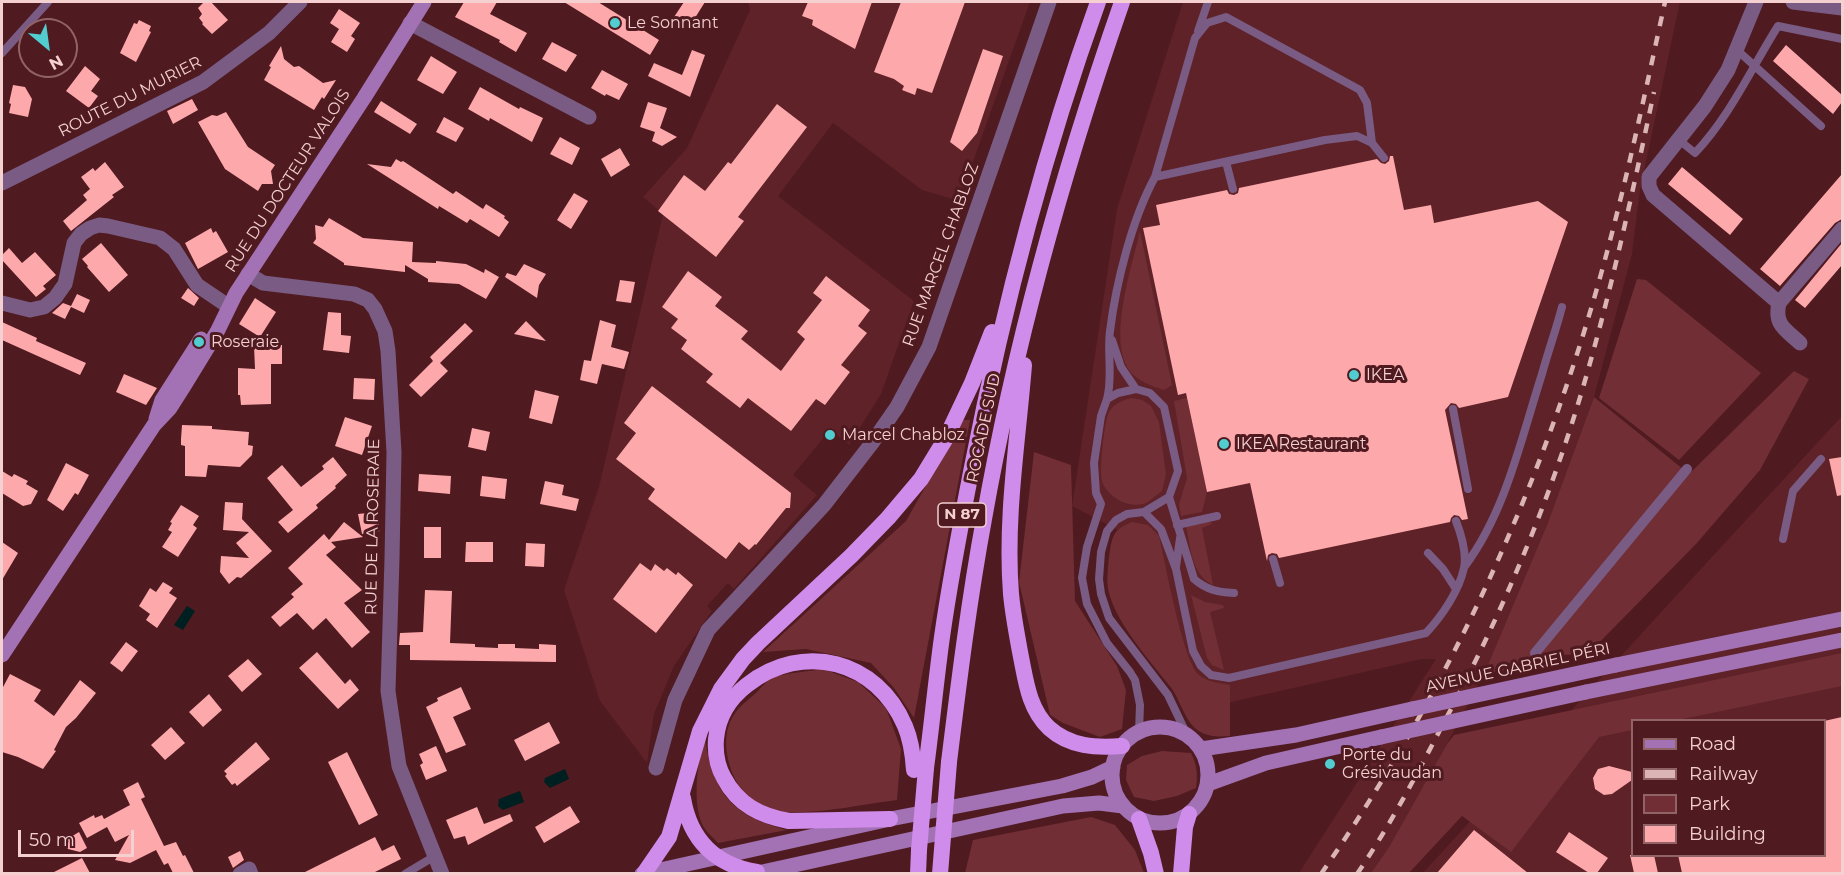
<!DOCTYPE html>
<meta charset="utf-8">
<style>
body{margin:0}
#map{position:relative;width:1844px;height:875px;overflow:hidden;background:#4f1a20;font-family:Montserrat,sans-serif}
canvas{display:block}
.frame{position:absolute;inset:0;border:3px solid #f4d0d1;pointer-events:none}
.legend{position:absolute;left:1631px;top:719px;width:195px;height:138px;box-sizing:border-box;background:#4f1a20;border:2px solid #916367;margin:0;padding:8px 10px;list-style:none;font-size:18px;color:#f4d0d1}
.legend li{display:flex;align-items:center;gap:12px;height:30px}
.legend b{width:30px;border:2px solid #916367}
.north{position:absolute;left:18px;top:18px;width:60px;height:60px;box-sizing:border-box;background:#4f1a20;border:2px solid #916367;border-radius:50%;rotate:151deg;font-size:16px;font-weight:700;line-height:24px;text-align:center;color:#f4d0d1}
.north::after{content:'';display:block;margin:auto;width:21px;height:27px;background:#52cdcf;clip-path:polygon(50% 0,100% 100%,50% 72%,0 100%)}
.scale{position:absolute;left:18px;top:830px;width:116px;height:27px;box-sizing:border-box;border:3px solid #f4d0d1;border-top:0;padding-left:8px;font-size:18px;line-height:21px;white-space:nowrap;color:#f4d0d1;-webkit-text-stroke:4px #4f1a20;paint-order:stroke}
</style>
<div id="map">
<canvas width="1844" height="875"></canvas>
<div class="frame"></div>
<ul class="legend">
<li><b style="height:8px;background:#a272b4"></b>Road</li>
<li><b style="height:8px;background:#dbb4b6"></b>Railway</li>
<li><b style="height:16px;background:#712e34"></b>Park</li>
<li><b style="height:16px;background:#fda8ab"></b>Building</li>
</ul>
<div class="north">N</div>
<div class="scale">50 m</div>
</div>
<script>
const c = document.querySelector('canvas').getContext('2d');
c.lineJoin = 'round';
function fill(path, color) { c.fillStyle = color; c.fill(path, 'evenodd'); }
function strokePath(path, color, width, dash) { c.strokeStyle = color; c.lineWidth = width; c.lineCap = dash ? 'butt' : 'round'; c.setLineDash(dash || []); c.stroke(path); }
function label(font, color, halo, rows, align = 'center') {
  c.font = font + ' Montserrat,sans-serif'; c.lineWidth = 6; c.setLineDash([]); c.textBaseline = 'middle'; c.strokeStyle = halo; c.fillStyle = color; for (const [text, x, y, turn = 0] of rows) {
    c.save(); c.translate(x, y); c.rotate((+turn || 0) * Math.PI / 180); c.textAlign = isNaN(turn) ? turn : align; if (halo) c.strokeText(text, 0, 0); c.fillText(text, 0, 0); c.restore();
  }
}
fill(new Path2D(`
 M748,2H1030L959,201L922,190L833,123L778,196L914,301L881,394L849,445L830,430L793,475L817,495L734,589L728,583L707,606L712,611L674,666L654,714L647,763L600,701L564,590L599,487L663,214L643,197L687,148L750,10Z
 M1183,2H1680L1640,190L1632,254L1594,397L1547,525L1484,674L1447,744L1389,847L1371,873H1299L1436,659H1422L1218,705L1186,687L1146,545L1072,506L1117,209Z
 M1842,416V873L1422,874L1663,610ZM1632,720H1824V856H1632Z`), '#5e2228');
fill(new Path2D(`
 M1140,231L1172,385L1164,390C1151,386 1132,379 1126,365C1110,332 1132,266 1140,231Z
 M1637,279L1646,280L1761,373L1679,460L1599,398Z
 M1794,371L1809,379L1760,470L1696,544L1589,653L1527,658L1520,667L1484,674L1547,525L1594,397L1689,474Z
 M1132,398L1142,400L1151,406L1159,422L1166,474L1162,491C1156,495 1150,502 1143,504C1126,508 1107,496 1102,481C1099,471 1104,422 1109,412C1114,403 1123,400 1132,398Z
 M1187,398L1207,492L1202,512L1181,516L1179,504L1187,478L1174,401Z
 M963,420H970L914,718L894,688L871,663L806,649L763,652L906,521Z
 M1034,452L1071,465L1075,601L1117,666L1126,690L1122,729L1100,737L1063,723L1050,715L1019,582Z
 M1209,521L1212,524L1202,528L1213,585C1191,574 1191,549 1186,526Z
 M1132,522L1148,525L1159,536C1165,561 1183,662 1199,675C1208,682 1219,683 1230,685V736C1220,737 1208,737 1199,731C1185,722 1181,702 1172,689C1152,663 1117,625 1109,593C1106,583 1108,568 1109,557C1112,537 1112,530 1132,522Z
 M1191,595L1205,602L1223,605L1224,608L1210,612L1224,670L1212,665L1207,658Z
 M1842,653V686L1678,720H1632V730L1599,737L1511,852L1462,816L1409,873H1371L1389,847L1447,744L1454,735Z
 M823,669L858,682L886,708L901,749L897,800C863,804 801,818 769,810C738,802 720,756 728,728C732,712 744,703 756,693C761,688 767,680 773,678C786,672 808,672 823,669Z
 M705,739C714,795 733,816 787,830L718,843C714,838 708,834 705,829C691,809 697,760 705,739Z
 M1162,751L1191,753C1197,765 1198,774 1196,788L1177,796L1154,801L1134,797L1126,780L1127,765L1142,756Z
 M1091,817L1115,825L1135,850L1144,873H965L973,840Z`), '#712e34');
fill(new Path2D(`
 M187,606L195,611L183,630L174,625Z
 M565,769L569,779L550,788L544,782L545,778Z
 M520,791L524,802L503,810L498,806L499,799Z`), '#001f20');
fill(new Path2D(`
 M204,2H211L228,20L212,34L202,24L203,23L199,18L202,14L198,8Z
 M464,2H497L490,14L527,33L516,52L499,42L500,40L455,17Z
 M564,2H598L659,40L650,55Z
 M684,2H705L688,29L672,20Z
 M808,2H872L855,49L812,25L813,20L802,16Z
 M901,2H965L932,93L917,88L915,95L902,90L904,86L894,79L874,72Z
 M339,9L360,23L351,36L355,39L347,52L331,42L339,29L330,23Z
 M139,20L151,26L149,31L151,32L136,62L120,53L134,23L137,24Z
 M552,42L577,55L566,72L542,59Z
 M1786,45L1842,95V102L1833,114L1773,61Z
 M281,46L284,59L294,67L299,66L323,83L336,80L324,99L322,97L314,110L264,80L271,67L269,66Z
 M983,49L1003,56L977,133L962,151L950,142Z
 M692,50L705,55L690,97L648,76L654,63L682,75Z
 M431,56L457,72L443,94L417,80Z
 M85,66L100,79L91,91L98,96L89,108L66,91Z
 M602,70L628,84L619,100L606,94L605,96L591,88Z
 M13,85L25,87L32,99L28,117L9,113L11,104L9,103Z
 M480,87L519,109L520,107L543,118L532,142L490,118L489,121L468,109Z
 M192,99L198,110L173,124L167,111Z
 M381,101L417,124L410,134L374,112Z
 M648,102L667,108L660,128L677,137L662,146L652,141L655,132L640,127Z
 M777,104L807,127L738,217L744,221L716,257L658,211L684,175L705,191L728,162L731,164Z
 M226,112L248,147L275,165L271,171L273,184H262L258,191L225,169L198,122L212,115L217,116Z
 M444,117L464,128L456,142L436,132Z
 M560,137L580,148L572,165L550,154Z
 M620,148L630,165L611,177L601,159Z
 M1390,156H1393L1404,210L1431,205L1434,223L1538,201L1568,222L1508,397L1459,408L1456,404L1451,403L1445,410L1468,519L1462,520L1459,516L1454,515L1451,518L1450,522L1279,558L1277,554L1272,553L1268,555L1267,561L1250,483L1207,492L1186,393L1178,395L1143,228L1160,225L1156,205L1227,190L1229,194L1234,195L1238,193L1239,188L1377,159L1381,163L1385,164L1389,161Z
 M396,159L401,162L403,161L453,194L456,191L483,209L486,204L505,216L504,218L509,222L499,237L470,219L467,223L439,206L438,209L367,164L391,167Z
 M105,162L124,187L112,195L114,197L71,231L63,221L87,200L83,195L90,189L81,177L93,168L95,171Z
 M1682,167L1743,219L1730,235L1668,184Z
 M1842,174V219L1835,223L1780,286L1760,269Z
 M574,193L588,201L571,229L557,220Z
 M329,218L363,238L413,242L412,262L436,263V261L466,264L484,273L485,269L499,277L486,299L459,284L428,282V279L405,265V272L344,265V263L313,243L316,239L315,225L323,227Z
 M211,228L213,233L216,231L228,252L198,269L185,243Z
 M101,243L128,275L109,292L87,267L88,266L82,259Z
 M1842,243V265L1805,308L1795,300Z
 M9,248L22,263L35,252L56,275L43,286L46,289L36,297L2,260V255Z
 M524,264L546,274L539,285L537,298L505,277L507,273L516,276Z
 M688,271L722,297L715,306L748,331L741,339L781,371L805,339L797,332L822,300L813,293L826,276L870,310L858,326L867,333L841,365L850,372L825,405L816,399L791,431L748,398L740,408L706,382L713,374L681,349L687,340L671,328L678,319L662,307Z
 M620,280L635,282L631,303L616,301Z
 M188,288L199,298L194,306L181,298Z
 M77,294L90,300L84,313L71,307L65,319L52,313L63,303L71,306Z
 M255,298L276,312L260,337L239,324Z
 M328,312L341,313V335L351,336L349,353L323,350Z
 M600,320L616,325L611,347L629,352L624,369L602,364L597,384L580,380L584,360L591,361Z
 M526,321L546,341L514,334Z
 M2,322L37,338L36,341L86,363L80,375L2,340Z
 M465,323L473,331L440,363L448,371L421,397L409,385L433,361L430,357Z
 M282,345V364H271V404L241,405L240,395H238V368L255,369L254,346Z
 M124,374L157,388L146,405L116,392Z
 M354,378L375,379L374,400L353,399Z
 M652,386L791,493L790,508H786L756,545L755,544L749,550L739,542L726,559L648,499L655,489L616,459L636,433L624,423Z
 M535,390L559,396L552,424L529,418Z
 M345,417L372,426L362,455L335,446Z
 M182,425L212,426V429L249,432L248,445L253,446L252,455L240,467L208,465L206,477L185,476V446L181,445V439Z
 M472,428L490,432L486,451L468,447Z
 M333,457L347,475L335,486L336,488L316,505L318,508L288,533L278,522L293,510L267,478L282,465L301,487L324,469L322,466Z
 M1842,457V495L1837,496L1829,459Z
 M66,463L89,475L78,495L75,493L63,511L47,500Z
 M2,471L12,477L14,474L28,481L26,484L38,491L31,504L23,506L2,493Z
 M419,474L451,476L450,494L418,491Z
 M482,476L507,479L505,499L480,496Z
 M545,481L564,485L562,495L579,499L576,511L540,504Z
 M225,502L243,503L242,519L272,551L241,578L237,577L229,584L220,572L221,556L249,558L236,543L249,532L223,530Z
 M181,505L199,516L193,525L197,528L178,557L162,547L172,532L168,530L172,523L170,522Z
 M377,512L380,531L362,534L358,514Z
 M344,522L363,537L331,542L336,547L326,555L362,590L344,603L370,632L352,648L326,618L313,630L297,613L280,627L271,617L294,597L291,594L303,584L288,568L324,534L329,540Z
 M424,527H441V558H424Z
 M2,542L18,553L2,580Z
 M466,542H493V562H465Z
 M526,543L545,544L544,567L525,566Z
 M640,563L651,571L655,564L664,571L667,568L676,575L678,572L693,585L656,633L613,599Z
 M163,582L173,588L169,593L177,598L157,628L146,620L150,614L139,606L150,588L156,592Z
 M425,590L452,591L450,643L475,644V647L498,648V644H515V648L539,649V644L556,645V662L410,660V645H399L400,633L423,632Z
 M126,642L138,651L122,672L110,663Z
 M317,652L345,684L350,679L359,690L338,709L299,668Z
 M248,659L262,674L242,692L228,676Z
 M10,674L41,690L34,701L54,716L80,680L96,693L76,718L66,727L54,750L56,751L43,769L18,757L2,752V689Z
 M461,687L471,709L453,717L466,745L446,753L426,707L438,701L437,698Z
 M209,694L222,710L203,727L189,712Z
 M1842,717V873H1682L1678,855H1824V721Z
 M549,722L560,743L525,761L514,740Z
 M171,727L185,743L165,760L151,745Z
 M256,742L270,759L237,786L235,783L232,785L225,776L227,774L224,771Z
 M436,746L447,771L426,780L420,765L423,763L419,754Z
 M347,752L378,815L359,825L328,762Z
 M1609,766L1632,772V780L1612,794L1604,795L1595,789L1593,778L1598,769Z
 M138,782L145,797L141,799L164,846L176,842L183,856L185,855L194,873H173L168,863L164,865L156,850L130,863L115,860L129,835L115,842L107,827L87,838L79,823L94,815L95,818L102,815L104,819L130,805L123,790Z
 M570,806L580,822L544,843L535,827Z
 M477,807L484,824L510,814L513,821L468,845L465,836L454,839L446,820Z
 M1474,830L1528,873H1437Z
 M79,832L87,848L80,852L68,849L64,841Z
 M1569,832L1608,858L1597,873H1589L1556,852Z
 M375,837L382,851L394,845L401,859L373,873H303Z
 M240,851L244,860L233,868L228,857Z
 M1630,855H1654L1658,873H1634Z
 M82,858L90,873H52Z`), '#fda8ab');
strokePath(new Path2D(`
 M1198,31L1208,2
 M1737,50L1821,126
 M2,53L48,2
 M1679,140L1695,153C1730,116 1751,69 1778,26L1842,39
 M1226,162L1233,189
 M1155,177L1195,38L1207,23L1226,17L1360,90L1367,103L1372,143
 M1112,340L1121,367L1136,389
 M1107,399C1113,377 1107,354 1110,331C1116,283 1132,219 1155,177L1325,140L1357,136L1372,143L1384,158
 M1453,409L1468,489
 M1169,497L1194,579C1207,590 1217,592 1234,593
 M1144,512L1161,529L1176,569L1193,651L1201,666L1211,675L1229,678L1426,633C1442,616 1459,591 1464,568C1467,553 1461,534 1456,521
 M1177,525L1217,516
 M1783,539L1793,491L1821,459
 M1428,553L1443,569L1456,589
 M1273,559L1280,583
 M1465,566C1506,511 1521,439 1542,374C1548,352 1556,330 1562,307
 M1176,567L1180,538
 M1139,732L1140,705L1135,680L1130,672L1107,643L1087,604L1082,578L1087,547L1101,504L1096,493L1094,463L1101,416L1107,399L1118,393L1136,389L1150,393L1164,407L1178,471L1169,497L1144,512L1127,514L1116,520L1107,531L1101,552L1099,579L1101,594L1109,618L1168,695L1187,735
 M405,874L435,856`), '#795b84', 8);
strokePath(new Path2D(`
 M1535,653L1687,469`), '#795b84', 10);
strokePath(new Path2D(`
 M1756,2L1728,70L1705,106L1649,177V186L1653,195L1779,303
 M1793,2L1842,8
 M410,23L589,117
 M248,274L263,283L354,294L368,300L375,309L385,331L388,351L394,452L392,559L388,691L399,766L442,874
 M2,303L30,310L44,307L55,298L65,284L74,243L81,234L90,228L99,225L108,226L160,238L174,249L197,285L228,306
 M1800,343C1785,329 1774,325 1779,303L1842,229
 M656,768L675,700L708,630L824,505L872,443L897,407L929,347L1049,2
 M240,874L249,869L251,874`), '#795b84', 15);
strokePath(new Path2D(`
 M2,183L203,82L269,33L300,2`), '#795b84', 15);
strokePath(new Path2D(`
 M156,419L162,400L201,339
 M2,655L154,425L170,408L184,386L217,332L236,293L364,98L424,2
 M1616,665L1842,619
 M1586,692L1842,640
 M1112 775a48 48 0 1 1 96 0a48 48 0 1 1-96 0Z
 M1201,749L1296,735L1412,709
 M1208,784L1266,763L1381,737
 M642,874L890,819L1062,786L1092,777L1113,767
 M753,874L1063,806L1099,803L1123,806`), '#a272b4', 15);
strokePath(new Path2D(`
 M1024,365C1018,440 1005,518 1011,594C1013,615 1017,636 1021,657C1026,682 1029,709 1049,728C1070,747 1096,748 1122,746
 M949,762C959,681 969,600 984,519C1015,343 1063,171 1122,2
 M926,768C932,724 936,680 942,637C950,580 961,523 972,467C1003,309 1044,152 1098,2
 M683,798C690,840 715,865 757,872
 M890,819L789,821C761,816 738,805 724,778C717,766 715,752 716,739C718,717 730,698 747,685C803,641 877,660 905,726C911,740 913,755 914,770
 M1139,819L1151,853L1156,874
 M645,872L669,837L700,731L721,689L743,659L758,643L851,556L888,518L921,479L946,438L972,383L992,332
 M918,874L919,850
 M1181,874L1185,827L1189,814`), '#d08cea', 16);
strokePath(new Path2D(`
 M1321,874C1447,693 1542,487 1601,274C1626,184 1645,93 1665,2
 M1357,874C1389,827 1415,778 1441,728C1500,618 1549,504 1584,384C1612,288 1633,190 1654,92`), '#dbb4b6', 4.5, [10, 10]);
strokePath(new Path2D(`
 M1412,709L1616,665
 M1381,737L1586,692`), '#a272b4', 15);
strokePath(new Path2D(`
 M919,850L926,768
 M940,874L949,762`), '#d08cea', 16);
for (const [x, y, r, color] of [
 [615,23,6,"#52cdcf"],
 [199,342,6,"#52cdcf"],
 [1354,375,6,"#52cdcf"],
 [830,435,6,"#52cdcf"],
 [1224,444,6,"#52cdcf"],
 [1330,764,6,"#52cdcf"]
]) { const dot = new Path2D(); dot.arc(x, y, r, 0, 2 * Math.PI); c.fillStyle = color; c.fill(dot); strokePath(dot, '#4f1a20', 2); }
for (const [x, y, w] of [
 [962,515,48]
]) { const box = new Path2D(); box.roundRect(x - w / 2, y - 12, w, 24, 4.5); c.fillStyle = '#4f1a20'; c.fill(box); strokePath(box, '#f4d0d1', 1.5); }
label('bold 15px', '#f4d0d1', null, [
 ["N 87",962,515]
]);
label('16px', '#f4d0d1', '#4f1a20', [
 ["Le Sonnant",627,23],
 ["Roseraie",211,342],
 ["IKEA",1366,375],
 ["Marcel Chabloz",842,435],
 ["IKEA Restaurant",1236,444],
 ["Porte du",1342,755],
 ["Grésivaudan",1342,773]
], 'left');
label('16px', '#f4d0d1', '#4f1a20', [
 ["ROUTE DU MURIER",130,97,-27],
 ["RUE DU DOCTEUR VALOIS",288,181,-57],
 ["RUE MARCEL CHABLOZ",941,255,-70],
 ["ROCADE SUD",984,428,-78],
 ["RUE DE LA ROSERAIE",373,527,-89],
 ["AVENUE GABRIEL PÉRI",1518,668,-12]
]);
</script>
